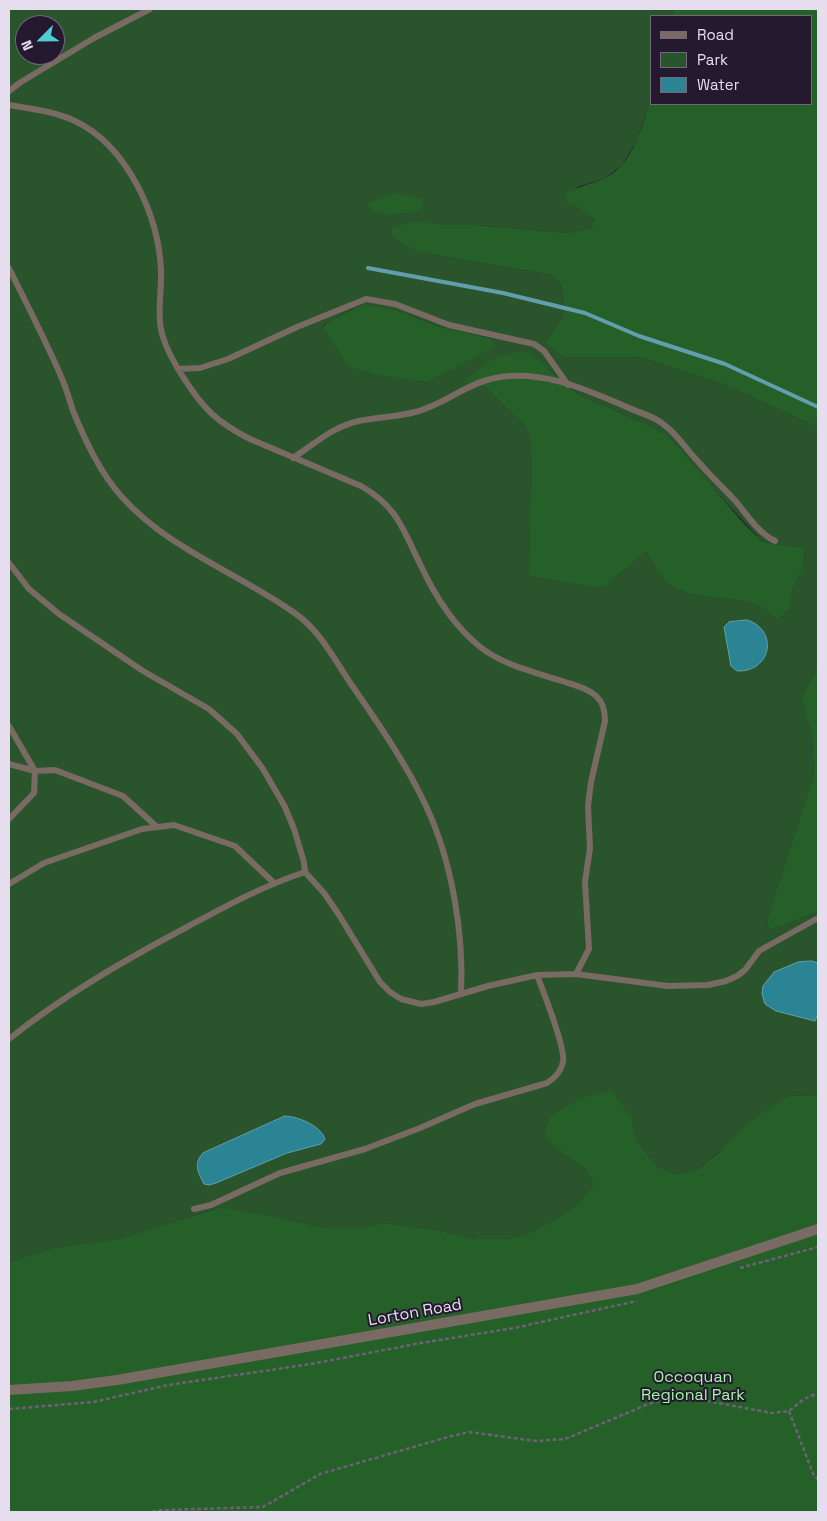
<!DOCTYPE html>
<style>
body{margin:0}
#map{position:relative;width:827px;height:1521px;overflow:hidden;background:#2f223a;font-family:"Space Grotesk",sans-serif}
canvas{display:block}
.frame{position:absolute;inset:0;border:10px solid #e6deee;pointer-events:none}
.legend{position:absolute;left:650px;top:15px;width:162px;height:90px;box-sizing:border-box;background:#251930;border:1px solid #72687c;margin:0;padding:6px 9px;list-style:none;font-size:15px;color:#e6deee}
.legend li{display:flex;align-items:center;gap:10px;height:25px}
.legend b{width:25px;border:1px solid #72687c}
.north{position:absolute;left:15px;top:15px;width:50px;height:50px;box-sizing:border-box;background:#251930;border:1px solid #72687c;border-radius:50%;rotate:247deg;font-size:14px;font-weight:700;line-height:20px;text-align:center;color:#e6deee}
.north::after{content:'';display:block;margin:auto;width:18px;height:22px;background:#51ccd1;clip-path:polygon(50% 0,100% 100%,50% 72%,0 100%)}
</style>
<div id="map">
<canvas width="827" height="1521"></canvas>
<div class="frame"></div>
<ul class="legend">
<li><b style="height:6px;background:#796b64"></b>Road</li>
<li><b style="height:14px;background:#2a552c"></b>Park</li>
<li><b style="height:14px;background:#2a8493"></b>Water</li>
</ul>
<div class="north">N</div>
</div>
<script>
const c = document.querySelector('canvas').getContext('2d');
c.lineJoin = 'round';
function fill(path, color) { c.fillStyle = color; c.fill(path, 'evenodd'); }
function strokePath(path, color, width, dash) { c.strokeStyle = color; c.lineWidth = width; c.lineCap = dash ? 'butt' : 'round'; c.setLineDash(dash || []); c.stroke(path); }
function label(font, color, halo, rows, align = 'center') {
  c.font = font + ' "Space Grotesk",sans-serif'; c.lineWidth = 4; c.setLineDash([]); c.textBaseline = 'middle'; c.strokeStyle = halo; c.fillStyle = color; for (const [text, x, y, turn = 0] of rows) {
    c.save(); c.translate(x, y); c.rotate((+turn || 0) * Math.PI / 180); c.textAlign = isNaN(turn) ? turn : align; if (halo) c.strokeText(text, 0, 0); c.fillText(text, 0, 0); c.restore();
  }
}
fill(new Path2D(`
 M9,9H674L671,16H651V97L637,140L622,165L605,178L577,187V208L588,212L595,221L591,228L569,233L474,225H443L424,253L551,275L562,285L563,316L545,343L563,357H639L728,386L818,428V666L801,698L812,737L814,773L768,916L767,926L773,929L818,912V1095L788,1096L696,1170L675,1174L657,1166L637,1141L632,1120L575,1161L587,1170L593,1185L579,1203L558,1217L534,1231L508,1239H475L432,1229L383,1223L358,1228H325L268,1215L223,1207L117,1239L53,1248L9,1262ZM25,25H55V55H25ZM357,307L401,312L437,326L490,338L495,341L493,347L430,381L372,374L353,368L342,357L323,327L327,323ZM549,369L578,394L659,430L763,542L805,548L803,568L793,588L790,609L778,620C748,587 702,609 668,583C658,575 652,563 646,552L613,579L606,587L596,588L529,576L531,445L526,427L482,384Z`), '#2a552c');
fill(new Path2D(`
 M674,9H818V428L728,386L639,357H563L545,343L563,316L562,285L551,275L424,253L403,244L391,234L392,228L414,221L443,225H474L569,233L591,228L595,220C587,211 577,208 566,202V194C578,186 592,184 605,178C634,164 642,125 651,97V104H811V16H671Z
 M397,193L421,199L423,203L421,210C412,213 385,216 376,212C372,210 370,208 368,204L380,197Z
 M374,306L401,312L437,326L490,338L495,341L493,348L430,381H420L372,374L352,368L342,357L323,328L327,323L357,307Z
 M516,352L530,353L578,394L659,430L675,444L745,525L763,542L805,548L803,568L793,588L790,609L778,620C748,587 703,609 668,583C658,575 652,563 646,552L613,579L606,587L596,588L529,576L531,445L526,427L482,384L462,383L489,361Z
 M818,666V912L773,929L767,926L768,916L814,773L812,737L801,698Z
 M612,1091L632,1120L637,1141L657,1166L675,1174L696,1170L718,1153L748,1123L788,1096L818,1095V1512H9V1262L53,1248L117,1239L223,1207L268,1215L325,1228H358L383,1223L432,1229L475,1239H508L534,1231L558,1217L579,1203L593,1185L587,1170L557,1148L545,1136L550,1117L581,1098Z`), '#246028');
const water = new Path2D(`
 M747,620C778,629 773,672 737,671L731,666L724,627L729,622Z
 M812,961L818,963V1014L815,1021L776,1011L765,1004L762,994L763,986L774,972L798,962Z
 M285,1116C299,1117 320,1125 325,1139L321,1144L287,1153L216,1183L209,1185L204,1184C198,1172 193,1164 203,1153Z`);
fill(water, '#2a8493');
strokePath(water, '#629fae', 1);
strokePath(new Path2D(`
 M368,268L503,293L585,313L639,336L725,364L818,407`), '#629fae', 4);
strokePath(new Path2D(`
 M740,1268L818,1247
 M9,1409L93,1402L168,1385L311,1364L421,1343L514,1328L637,1301
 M789,1411L814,1476L818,1479
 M152,1512L162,1510L263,1507L320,1474L448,1437L469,1432L536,1441L565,1439L651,1403L680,1396L772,1413L789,1411L804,1399L818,1393`), '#6c6176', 2.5, [4, 2.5]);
strokePath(new Path2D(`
 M9,91L21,82L94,38L150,9
 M9,105C31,109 54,111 75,121C127,146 158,214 161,269C162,292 156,316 163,337C170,360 195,398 212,414C223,424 236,432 250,439L361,486C398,507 403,530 421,566C435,596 452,624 479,646C502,665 534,672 562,681C574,685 588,688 597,697C604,703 605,712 605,721L591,782L588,806L590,848L585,882L589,949L576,974
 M9,268C27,305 47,343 63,381C67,391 70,401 73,411C85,440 100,473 122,497C169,550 239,573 296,614C320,631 335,660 351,684C378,723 406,763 426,806C452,861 464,934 461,994
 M178,369L200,368L228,359L297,327L366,299L395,304L449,325L534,344L544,351L568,385
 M293,458C314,444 334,426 359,421C377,417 397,417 415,412C441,406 462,387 487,380C535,366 586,389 629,408C640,413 654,416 663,424C676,433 684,446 694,457C708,474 724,488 738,504C749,518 759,533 775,541
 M9,563L29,589L59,614L143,671L209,709L237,734L263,769L285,807L294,829L304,862L305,872L324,893L339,915L380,982L390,992L401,999L421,1004L434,1002L488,986L537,975L576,974L668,986L708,985L726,981L737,976L745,970L759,951L818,918
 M9,726L35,771
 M9,764L35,771
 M9,819L34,793L35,771L55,770L123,796L157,827
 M9,884L44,863L142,829L174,825L235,846L274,883
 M9,1039C64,995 125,960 187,927C226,906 263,886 305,872
 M194,1209L211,1205L280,1173L365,1149L420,1128L475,1104L547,1083C555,1078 561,1072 563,1062C566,1048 543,991 537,975`), '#796b64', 6);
strokePath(new Path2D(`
 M9,1390L72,1386L117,1380L637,1289L818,1229`), '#796b64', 10);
label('16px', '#e6deee', '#251930', [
 ["Lorton Road",415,1313,-10]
]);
label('16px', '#a3f6a4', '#251930', [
 ["Occoquan",693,1378],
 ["Regional Park",693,1396]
]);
</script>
